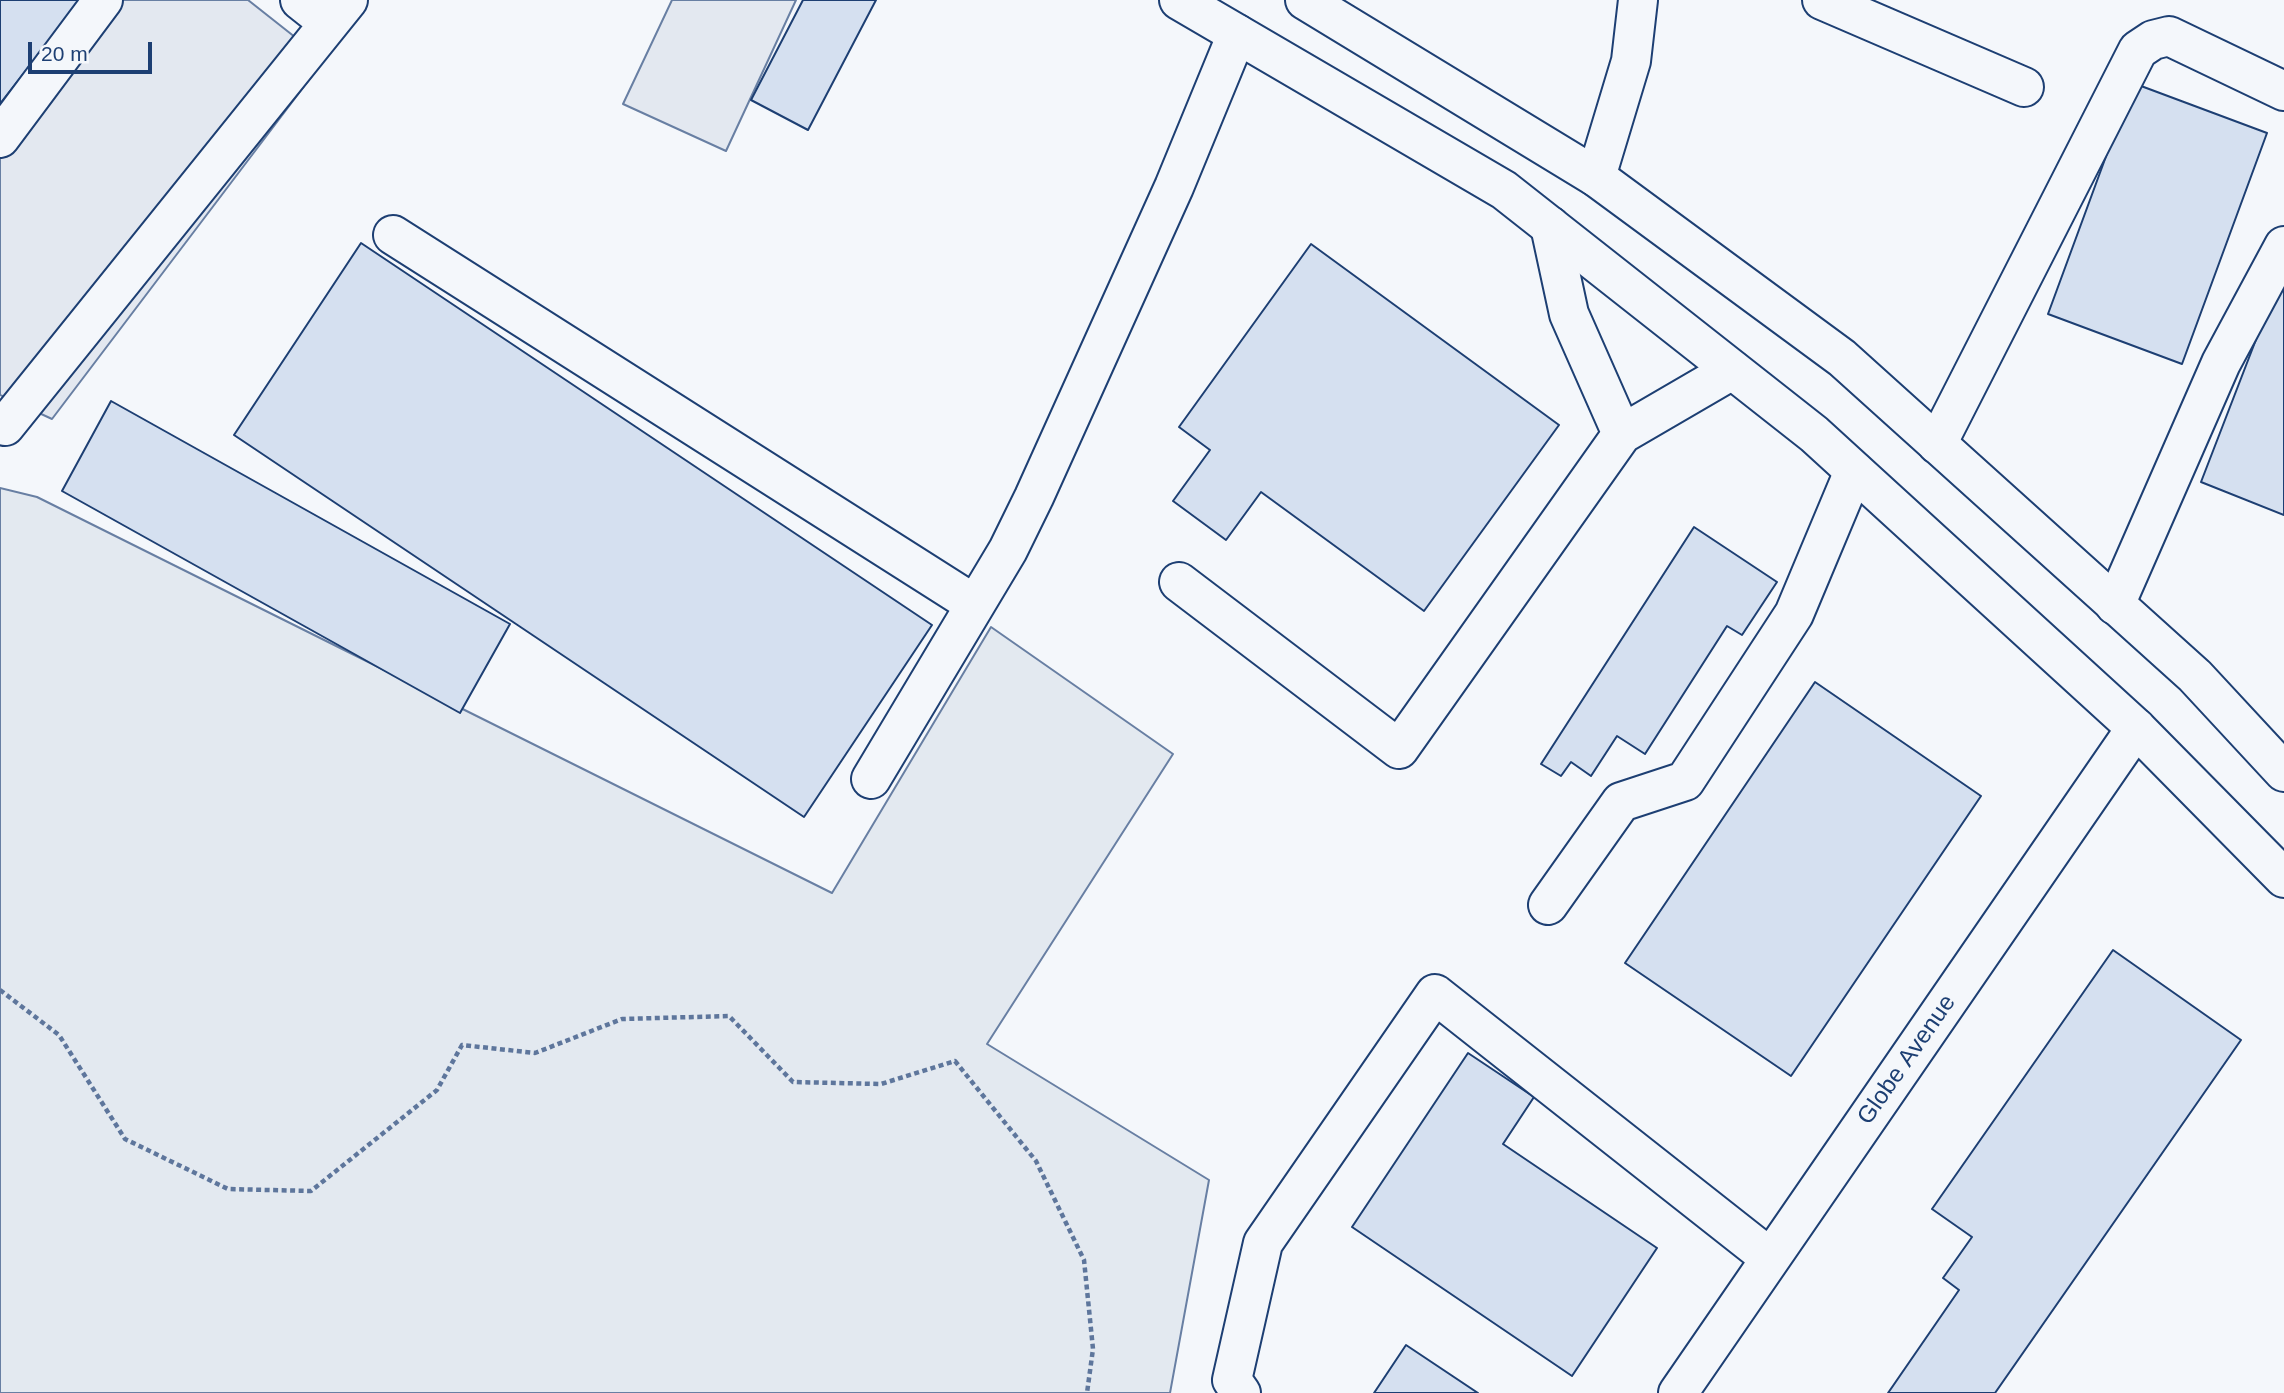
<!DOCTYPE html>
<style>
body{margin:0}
#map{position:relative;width:2284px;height:1393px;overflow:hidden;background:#f4f7fb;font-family:Helvetica,sans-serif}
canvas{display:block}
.scale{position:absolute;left:28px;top:42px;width:124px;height:32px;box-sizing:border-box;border:4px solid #1d3f73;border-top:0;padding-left:9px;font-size:21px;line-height:24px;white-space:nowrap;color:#1d3f73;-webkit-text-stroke:5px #f4f7fb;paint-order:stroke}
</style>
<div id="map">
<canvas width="2284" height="1393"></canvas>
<div class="scale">20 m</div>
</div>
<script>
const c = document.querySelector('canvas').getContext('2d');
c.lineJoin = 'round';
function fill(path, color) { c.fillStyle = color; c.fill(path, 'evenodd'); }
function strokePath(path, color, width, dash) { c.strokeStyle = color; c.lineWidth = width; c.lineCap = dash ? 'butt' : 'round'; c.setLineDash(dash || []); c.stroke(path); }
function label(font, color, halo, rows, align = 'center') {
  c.font = font + ' Helvetica,sans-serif'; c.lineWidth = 5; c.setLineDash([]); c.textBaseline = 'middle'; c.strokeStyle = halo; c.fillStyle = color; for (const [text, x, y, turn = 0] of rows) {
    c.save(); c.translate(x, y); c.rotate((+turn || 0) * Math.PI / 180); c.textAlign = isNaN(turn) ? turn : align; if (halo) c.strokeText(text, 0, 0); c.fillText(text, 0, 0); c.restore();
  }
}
const green = new Path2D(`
 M0,488L37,497L832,893L991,627L1173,754L987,1044L1209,1180L1170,1393H0Z`);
fill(green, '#e3e9f0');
strokePath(green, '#687fa3', 2);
const parking = new Path2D(`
 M85,0H248L324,60L52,419L0,395V111Z
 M672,0H796L726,151L623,104Z`);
fill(parking, '#e3e8f0');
strokePath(parking, '#687fa3', 2);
const building = new Path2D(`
 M0,0H81L0,104Z
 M803,0H876L808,130L751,100Z
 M2133,83L2267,133L2182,364L2048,314Z
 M361,243L932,625L804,817L234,435Z
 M1311,244L1559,425L1424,611L1261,492L1226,540L1173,501L1210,450L1179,427Z
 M2284,267V515L2201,482Z
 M111,401L510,624L460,713L62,491Z
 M1694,527L1777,582L1742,635L1727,626L1645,754L1617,736L1591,776L1571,762L1561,776L1541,764Z
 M1815,682L1981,796L1791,1076L1625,963Z
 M2113,950L2241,1040L1995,1393H1888L1959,1290L1943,1278L1972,1237L1932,1209Z
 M1468,1053L1534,1097L1503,1144L1657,1248L1572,1376L1352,1227Z
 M1406,1345L1478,1393H1374Z`);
fill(building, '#d5e0f0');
strokePath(building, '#1d3f73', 2);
const minor = new Path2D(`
 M300,0L329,23
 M1822,0L2024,87
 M0,138L103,0
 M1596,177L1631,61L1638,0
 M1550,226L1569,314L1622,434
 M393,235L974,604
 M0,424L5,426L348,0
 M1937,444L2138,50L2153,40L2169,36L2284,91
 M1179,582L1399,749L1622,434L1732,370
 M2115,605L2221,363L2284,246
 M871,779L1008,550L1034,497L1174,187L1237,34
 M1548,905L1621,802L1685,781L1794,614L1854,471
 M1241,1393L1232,1380L1263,1243L1435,994L1770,1258
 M1678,1393L2136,728`);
const highway = new Path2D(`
 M1179,0L1504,190L1814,434L2136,728L2284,878
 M1305,0L1596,177L1842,358L2195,676L2284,772`);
strokePath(minor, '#1d3f73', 42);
strokePath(highway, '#1d3f73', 42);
strokePath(new Path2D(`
 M0,990L59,1035L125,1139L228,1189L311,1191L437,1090L462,1045L535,1053L622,1019L729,1016L793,1082L881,1084L955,1061L1036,1161L1084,1260L1093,1349L1087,1393`), '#5e769c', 4.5, [5, 3.5]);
strokePath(minor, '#f4f7fb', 38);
strokePath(highway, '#f4f7fb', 38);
label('24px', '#1d3f73', '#f4f7fb', [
 ["Globe Avenue",1907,1060,-55]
]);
</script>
